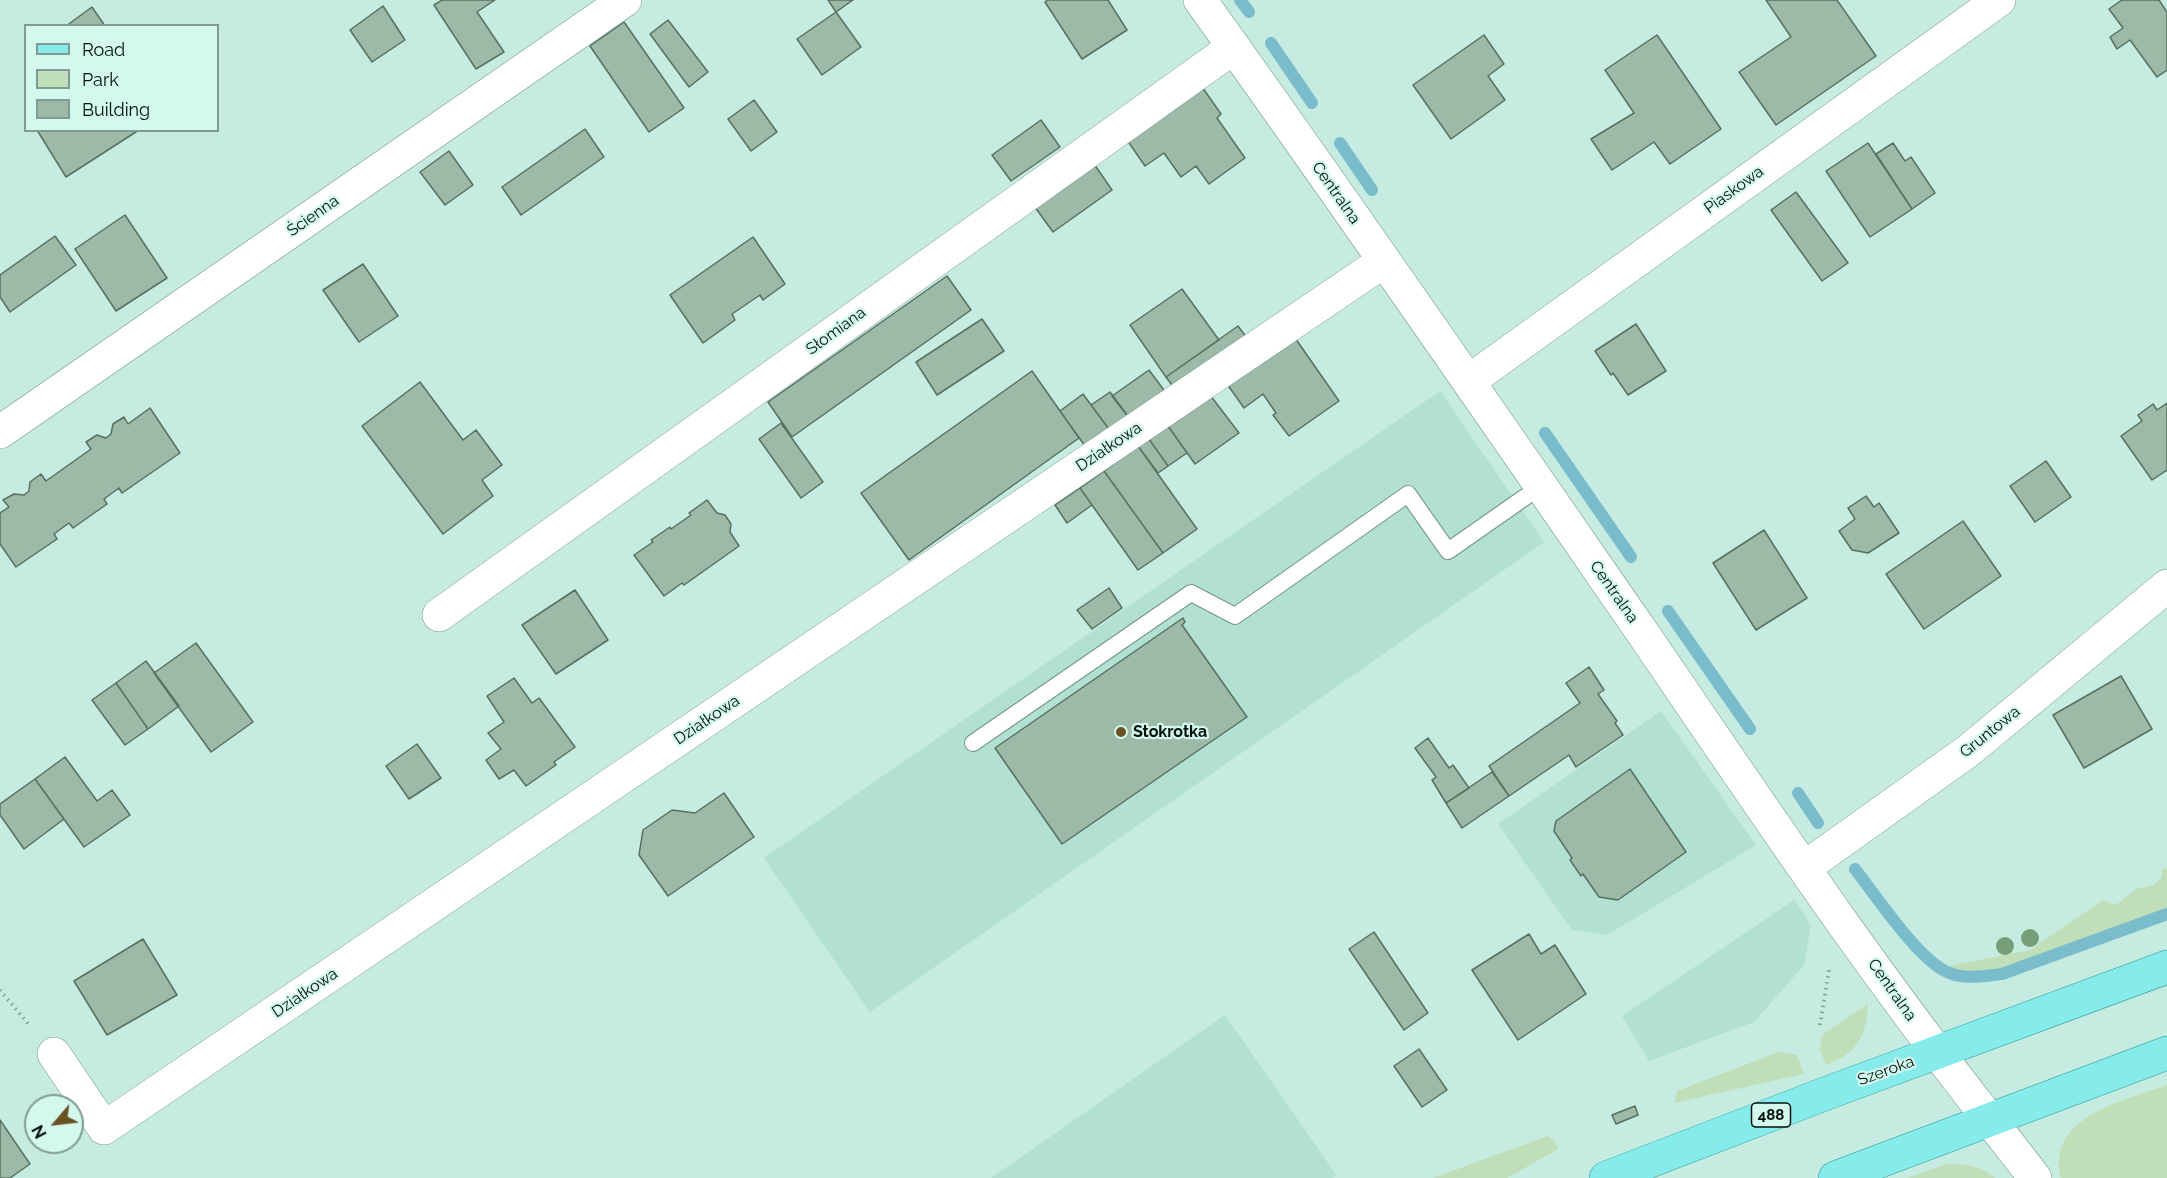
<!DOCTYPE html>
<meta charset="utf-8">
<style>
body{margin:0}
#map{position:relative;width:2167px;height:1178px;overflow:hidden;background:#c6ebe0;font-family:Raleway,sans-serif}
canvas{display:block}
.legend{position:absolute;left:24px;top:24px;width:195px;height:108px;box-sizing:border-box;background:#d3f8ed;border:2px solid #809b93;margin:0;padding:8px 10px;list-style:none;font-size:18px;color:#04100c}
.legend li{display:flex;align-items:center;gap:12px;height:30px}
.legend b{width:30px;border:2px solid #809b93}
.north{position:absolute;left:24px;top:1094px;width:60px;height:60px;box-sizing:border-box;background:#d3f8ed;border:2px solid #809b93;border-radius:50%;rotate:242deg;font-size:16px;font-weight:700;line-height:24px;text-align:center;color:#04100c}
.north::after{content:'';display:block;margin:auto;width:21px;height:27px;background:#6a5222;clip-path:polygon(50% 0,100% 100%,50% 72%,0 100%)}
</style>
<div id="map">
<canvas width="2167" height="1178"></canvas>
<ul class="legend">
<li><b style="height:8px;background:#85eceb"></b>Road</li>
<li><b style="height:16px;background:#c0deb7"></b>Park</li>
<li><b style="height:16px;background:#9db9a7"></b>Building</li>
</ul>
<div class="north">N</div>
</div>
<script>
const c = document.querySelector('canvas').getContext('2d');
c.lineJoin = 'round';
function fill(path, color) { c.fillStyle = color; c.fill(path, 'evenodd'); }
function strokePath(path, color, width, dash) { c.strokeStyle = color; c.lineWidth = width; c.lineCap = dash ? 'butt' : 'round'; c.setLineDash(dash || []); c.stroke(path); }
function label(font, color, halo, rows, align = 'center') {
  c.font = font + ' Raleway,sans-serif'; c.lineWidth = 4.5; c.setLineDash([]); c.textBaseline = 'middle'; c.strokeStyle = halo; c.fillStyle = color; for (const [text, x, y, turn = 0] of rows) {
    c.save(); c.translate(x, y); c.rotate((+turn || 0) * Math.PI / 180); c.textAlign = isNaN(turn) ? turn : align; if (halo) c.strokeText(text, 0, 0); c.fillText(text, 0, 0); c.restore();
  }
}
fill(new Path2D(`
 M1440,391L1544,542L870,1012L764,858Z
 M1661,711L1756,845L1607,935L1572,930L1498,824Z
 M1794,900L1811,925L1804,965L1754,1022L1649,1061L1622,1016Z
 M1225,1015L1337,1176L1331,1178H991Z`), '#b2e0d3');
fill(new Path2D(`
 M2167,868V911L2003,972C1982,974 1962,977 1944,967L2030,950L2103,900L2116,905L2136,889L2154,885L2162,877V870Z
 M1868,1004C1866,1036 1858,1053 1826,1065L1820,1050L1822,1035Z
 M1779,1052L1797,1055L1804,1074L1674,1103L1677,1091Z
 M2167,1085V1178H2061C2046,1116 2124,1101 2167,1085Z
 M1548,1136L1555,1142L1558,1149L1507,1178H1433Z
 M1947,1164C1966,1164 1980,1165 1995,1178H1907Z`), '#c0deb7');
strokePath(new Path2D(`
 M1240,0L1249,12
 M1271,43L1312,103
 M1340,143L1372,190
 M1545,433L1631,557
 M1668,611L1750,729
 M1798,793L1818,823
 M1855,869C1876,896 1918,959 1947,972C1964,980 1985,976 2002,974L2167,914`), '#79bdcc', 12);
const building = new Path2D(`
 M442,0H495L477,12L504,52L476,69L434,5Z
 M828,0H853L836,12Z
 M1048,0H1108L1127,30L1082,59L1045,2Z
 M1766,0H1837L1876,56L1776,125L1739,72L1791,37Z
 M2122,0H2159L2167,12V70L2157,77L2130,40L2117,49L2110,37L2123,28L2109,9Z
 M383,6L405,40L372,62L350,30Z
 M92,7L105,26H66Z
 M836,12L861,47L822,75L797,39Z
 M668,20L708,72L689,87L650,34Z
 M624,22L684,108L649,132L590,46Z
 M1484,35L1504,64L1488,76L1505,100L1451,139L1413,85Z
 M1657,35L1721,129L1670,164L1654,142L1612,170L1591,139L1634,113L1605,70Z
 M1200,84L1221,114L1217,118L1245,158L1209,184L1196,166L1181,177L1164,153L1145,166L1125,137Z
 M754,100L777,132L751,151L728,119Z
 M1041,120L1060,147L1011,181L992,155Z
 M585,129L604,157L521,215L502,187Z
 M37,130H139L66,177Z
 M1868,143L1912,209L1870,237L1826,171Z
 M1893,143L1905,161L1911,157L1935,193L1912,209L1876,154Z
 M449,151L473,185L445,205L420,172Z
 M1092,161L1112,190L1053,232L1032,203Z
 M1796,192L1848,263L1822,281L1771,210Z
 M125,215L167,278L116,311L75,249Z
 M55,236L76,265L10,312L0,297V275Z
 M753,237L785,284L763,300L760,295L732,314L735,320L703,343L670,295Z
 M363,264L398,316L359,342L323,290Z
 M947,276L971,310L792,437L768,402Z
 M1182,289L1219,340L1166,377L1130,325Z
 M982,319L1004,351L937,395L916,362Z
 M1636,324L1666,371L1628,395L1613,373L1611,375L1595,351Z
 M1238,326L1249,341L1177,392L1166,377Z
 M1293,335L1339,401L1289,436L1273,415L1276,413L1263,394L1244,408L1227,384Z
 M1149,370L1169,397L1133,423L1112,396Z
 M1032,371L1079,438L909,560L861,493Z
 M420,382L463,440L476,430L502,465L482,480L493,496L443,534L362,426Z
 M1110,392L1133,423L1114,436L1091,405Z
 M1083,394L1114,436L1090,453L1060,411Z
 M1210,395L1239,433L1195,464L1168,426Z
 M2167,403V470L2152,480L2121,436L2142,421L2138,415L2153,404L2157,410Z
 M150,408L180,453L122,493L119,488L104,499L107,504L73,528L69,523L54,534L57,539L16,567L0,544V513L9,507L3,500L14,494L24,495L29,491L30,482L41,474L46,481L91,449L86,442L97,435L106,438L111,434L113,424L124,417L128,424Z
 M781,423L823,482L801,498L759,439Z
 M1168,426L1187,453L1168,466L1149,439Z
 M1149,439L1168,466L1158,473L1138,446Z
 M1138,446L1197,529L1163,553L1104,471Z
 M2046,461L2071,497L2035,522L2010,486Z
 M1104,471L1163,553L1138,570L1080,488Z
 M1080,488L1092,505L1067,523L1055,505Z
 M1866,496L1874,507L1879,503L1899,533L1868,553L1852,550L1839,531L1855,519L1848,508Z
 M707,500L717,513L725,515L731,524L730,532L739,546L684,585L682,583L664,596L634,555L653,542L651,540L670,527L671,529L691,515L689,513Z
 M1963,521L2001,576L1924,629L1886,574Z
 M1764,530L1807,598L1756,630L1713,563Z
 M1109,588L1122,608L1092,629L1077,610Z
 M575,590L608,640L556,674L522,625Z
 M1183,618L1185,622L1182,625L1247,717L1062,844L995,748Z
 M196,643L253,722L211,752L154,673Z
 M146,661L179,706L148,729L116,683Z
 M1589,667L1604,690L1598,694L1617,721L1615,723L1623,735L1576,767L1569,755L1509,796L1489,766L1580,703L1566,683Z
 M2121,676L2152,729L2084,768L2053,715Z
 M514,678L532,703L539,698L575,747L554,762L556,765L526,786L514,770L499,779L486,760L501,749L488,733L504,722L487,696Z
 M116,683L148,729L125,745L92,700Z
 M1428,738L1449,768L1453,765L1469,788L1446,803L1432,780L1436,777L1415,748Z
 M417,744L441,778L409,799L386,766Z
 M65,757L97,801L112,790L130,815L84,847L35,779Z
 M1630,769L1686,852L1618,900L1599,897L1583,874L1581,876L1570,860L1572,858L1554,831L1556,821Z
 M1492,772L1509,796L1462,828L1446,803Z
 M35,779L64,819L24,849L0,815V804Z
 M724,793L754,837L668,896L639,855L643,830L672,810L695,813Z
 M1374,932L1428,1013L1404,1030L1349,949Z
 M1529,934L1541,954L1555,945L1586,994L1518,1040L1472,970Z
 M143,939L177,995L107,1035L74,981Z
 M1419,1049L1447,1090L1422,1107L1394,1066Z
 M1635,1106L1638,1115L1616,1124L1612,1115Z
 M0,1120L30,1164L10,1178H0Z`);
fill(building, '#9db9a7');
strokePath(building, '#577160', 1.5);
const lane = new Path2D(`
 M973,743L1191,593L1235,616L1408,494L1448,551L1541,486`);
const street = new Path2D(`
 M1469,381L1999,0
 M0,432L625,0
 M439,615L1234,47
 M1804,868L1968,751L2167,586
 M54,1054L104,1128L1384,261
 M1990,1120L2035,1178`);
const secondary = new Path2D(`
 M1200,0C1350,209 1496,421 1642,632C1755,797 1866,964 1990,1120`);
const primary = new Path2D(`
 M1606,1178L1822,1095L2167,967
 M1835,1178L2167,1053`);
strokePath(lane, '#73958b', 18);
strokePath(street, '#73958b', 34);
strokePath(secondary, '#73958b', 34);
strokePath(primary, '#239794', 34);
strokePath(new Path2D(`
 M0,990L30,1026
 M1820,1025L1829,970`), '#86a39b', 4, [1.5, 4.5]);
strokePath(lane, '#fff', 16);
strokePath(street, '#fff', 33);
strokePath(secondary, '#fff', 33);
strokePath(primary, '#85eceb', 33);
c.fillStyle = '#769f79';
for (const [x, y] of [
 [2030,938],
 [2005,946]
]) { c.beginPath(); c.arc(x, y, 9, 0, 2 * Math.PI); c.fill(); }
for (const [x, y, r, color] of [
 [1121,732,6,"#6a5222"]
]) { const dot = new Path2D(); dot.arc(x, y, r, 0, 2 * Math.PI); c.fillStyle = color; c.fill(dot); strokePath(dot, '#d3f8ed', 2); }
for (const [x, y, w] of [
 [1771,1115,39]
]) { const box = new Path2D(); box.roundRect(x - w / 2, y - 12, w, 24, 4.5); c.fillStyle = '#d3f8ed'; c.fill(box); strokePath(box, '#04100c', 1.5); }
label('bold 15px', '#04100c', null, [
 ["488",1771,1115]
]);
label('16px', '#04100c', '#d3f8ed', [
 ["Piaskowa",1734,190,-36],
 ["Centralna",1336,193,55],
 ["Ścienna",313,216,-35],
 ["Słomiana",836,331,-36],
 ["Działkowa",1109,447,-34],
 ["Centralna",1614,592,55],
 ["Działkowa",707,720,-34],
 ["Gruntowa",1990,732,-39],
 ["Centralna",1892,990,55],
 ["Działkowa",305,993,-34],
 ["Szeroka",1886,1071,-20]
]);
label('bold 16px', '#04100c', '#d3f8ed', [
 ["Stokrotka",1133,732]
], 'left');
</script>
